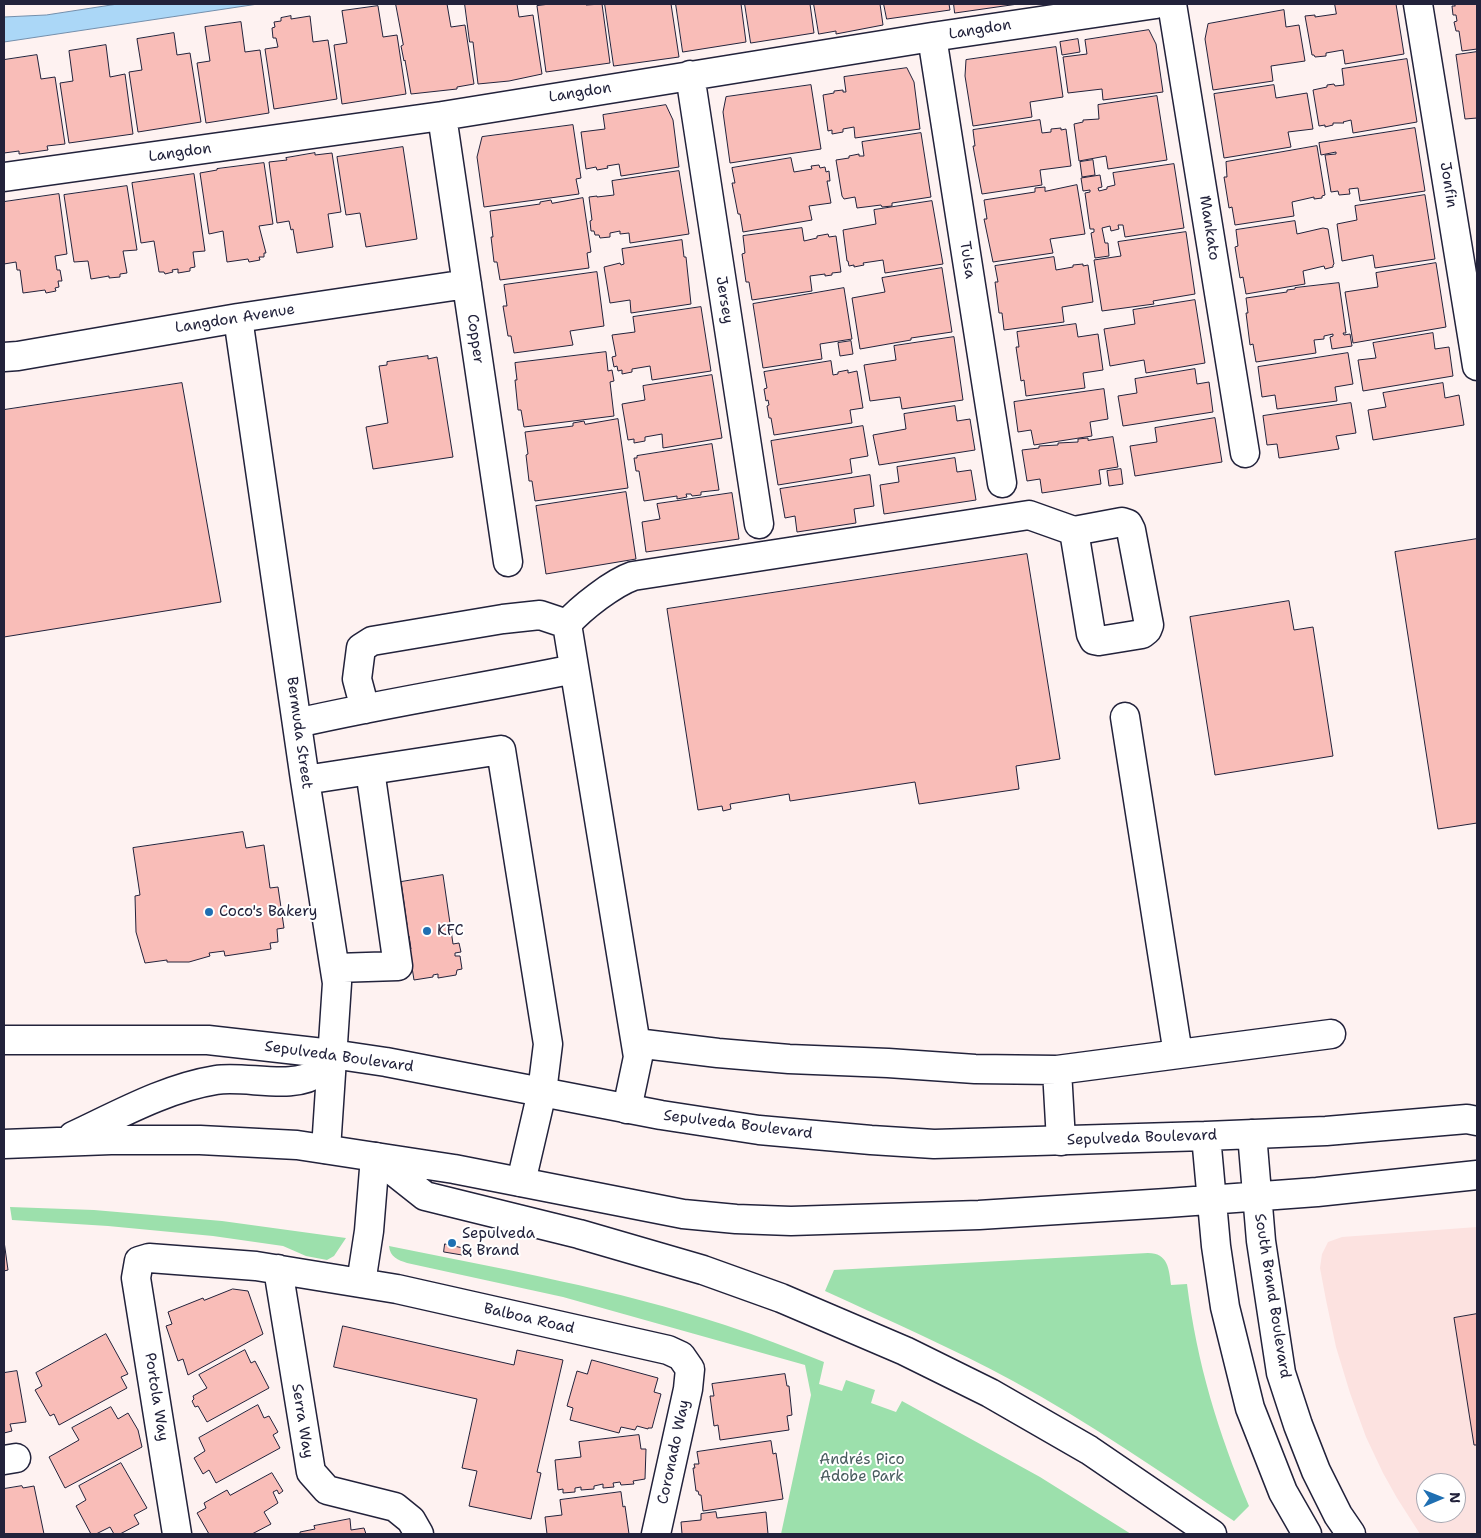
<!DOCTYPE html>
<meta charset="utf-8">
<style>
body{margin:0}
#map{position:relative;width:1481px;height:1538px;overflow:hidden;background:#fef2f1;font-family:"Shantell Sans",sans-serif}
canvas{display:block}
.frame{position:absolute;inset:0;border:5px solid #22223b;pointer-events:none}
.north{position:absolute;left:1416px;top:1473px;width:50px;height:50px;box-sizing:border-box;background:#fff;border:1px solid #a7a7b1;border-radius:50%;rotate:89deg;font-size:14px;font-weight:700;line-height:20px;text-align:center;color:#22223b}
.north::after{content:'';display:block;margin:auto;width:18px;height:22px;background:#1f6fb2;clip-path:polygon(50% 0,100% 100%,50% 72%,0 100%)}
</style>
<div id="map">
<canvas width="1481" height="1538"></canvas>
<div class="frame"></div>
<div class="north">N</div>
</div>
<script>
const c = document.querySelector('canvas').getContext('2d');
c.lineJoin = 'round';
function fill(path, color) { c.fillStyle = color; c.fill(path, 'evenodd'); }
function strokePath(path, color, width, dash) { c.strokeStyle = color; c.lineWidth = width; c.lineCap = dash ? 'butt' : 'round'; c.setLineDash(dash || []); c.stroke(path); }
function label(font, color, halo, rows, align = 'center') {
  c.font = font + ' "Shantell Sans",sans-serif'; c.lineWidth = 4; c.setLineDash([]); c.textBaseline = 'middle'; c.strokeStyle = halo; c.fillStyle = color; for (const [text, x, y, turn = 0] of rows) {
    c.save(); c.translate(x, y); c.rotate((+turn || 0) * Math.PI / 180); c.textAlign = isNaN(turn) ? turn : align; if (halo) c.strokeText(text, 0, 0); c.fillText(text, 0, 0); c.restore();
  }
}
fill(new Path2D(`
 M1477,1227V1534H1420L1397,1498L1383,1473L1366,1437L1350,1393L1336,1347L1326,1300L1320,1268L1322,1254L1328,1242L1342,1237ZM1426,1483H1456V1513H1426Z`), '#fce2e0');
fill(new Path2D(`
 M10,1207L94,1210L222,1221L346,1238L334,1256L327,1260L306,1256L283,1246L213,1236L108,1226L12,1220Z
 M389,1246C502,1269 616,1289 725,1325C758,1336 791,1349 824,1362L819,1384L842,1391L846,1380L875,1390L871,1403L896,1412L902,1401L1040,1477L1131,1534H781L811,1395L805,1365L563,1297L407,1263C398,1260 390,1257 389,1246Z
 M1148,1253C1168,1253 1169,1269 1171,1285L1187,1284C1197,1364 1218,1432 1249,1506L1234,1521C1162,1473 1090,1423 1013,1381C952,1348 888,1320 825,1291L834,1270Z`), '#9ce0ac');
const water = new Path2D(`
 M118,4H258L4,42V17L46,15Z`);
fill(water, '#abd7f7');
strokePath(water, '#748fac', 1);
const building = new Path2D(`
 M396,4H447L451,27L465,25L474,84L457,87V89L411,94L405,60L404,61L401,46L403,45Z
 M465,4H517L519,17L533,15L542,74L509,81L478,84L473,42H470Z
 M550,4H586V5L602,4L610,63L546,72L537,6Z
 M605,4H671L679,57L614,66Z
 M676,4H741L746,42L683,52Z
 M745,4H810L814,33L751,43Z
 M814,4H880L883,25L836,34V31L819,34Z
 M884,4H949L950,10L887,19Z
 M954,4H1018L955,13Z
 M1335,4H1396L1404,54L1345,64L1343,50L1326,53V56L1315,57L1314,55H1312L1305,16L1315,15V17L1336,14Z
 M1454,4H1477V49L1462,51L1459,31H1456L1454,22L1457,21L1456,15H1453L1452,6H1455Z
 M378,6L383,37L397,35L406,94L342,104L334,45L347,43L342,11Z
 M1284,10L1286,27L1299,25L1305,61L1271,66L1273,81L1213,90L1205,39L1208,24Z
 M291,16V19L310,16L313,42L328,40L337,99L274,109L265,49L278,47L276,38H273L272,28L275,27L274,22L281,21V18Z
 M241,22L245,52L260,50L269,113L206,123L197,63L210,61L205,27Z
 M1149,30L1156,44L1163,92L1103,100L1102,89L1068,93L1063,57L1087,54L1085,40Z
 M174,33L177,55L190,53L201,122L138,132L129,72L142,70L137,39Z
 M1078,39L1080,52L1062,55L1060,42Z
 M106,45L110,77L125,74L133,134L69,143L60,83L73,81L69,51Z
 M1056,47L1063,97L1030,102L1032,117L973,126L965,76L966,60Z
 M1477,52V118L1465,119L1456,55Z
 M37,55L41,79L55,77L65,144L47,146L48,150L19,154V151L4,153V60Z
 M1407,59L1417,122L1353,133L1351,120L1343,122L1344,123H1333V125L1325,127V125L1319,126L1313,90L1327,87V85L1334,84L1335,86L1344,85L1342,69Z
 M907,68L914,82L920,129L855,138L854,127L843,129V132L832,134V130L828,131L823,95L834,93V91L843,90V92H846L844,77Z
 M811,85L821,149L730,163L723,112L726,97Z
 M1274,85L1276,98L1307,93L1313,129L1288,132L1291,147L1224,158L1214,94Z
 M1157,96L1167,160L1108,169L1106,156L1079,161L1074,124L1083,122V120L1099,119L1098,105Z
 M666,105L673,120L679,167L621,176L619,164L607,166L608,168L597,170L596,167L586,169L581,132L605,129L603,115Z
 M1040,120L1042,133L1051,132V129L1061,128V130L1066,129L1071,166L1040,170L1042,185L982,194L973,146H975L973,130Z
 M573,125L581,178L576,179L579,194L484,207L477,157L482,137Z
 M1415,128L1425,191L1360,201L1358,188L1349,189L1350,194L1339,195L1338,191L1331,192L1325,155L1336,154V152L1321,155L1319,143Z
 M921,133L931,197L892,203V206L882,207L881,205L857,208L855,197L844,199L842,196L836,160L849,158V156L859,154V156H864L862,142Z
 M1317,146L1325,195L1322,196V198L1314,199V197L1292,202L1294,216L1235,225L1232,207L1229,208L1224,177H1227L1226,162Z
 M403,147L417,239L366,247L360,213L346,215L337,157Z
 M315,153V155L332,153L341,212L328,214L333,247L297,253L293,229L291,230L289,221L277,223L269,162L287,160L286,158Z
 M791,158L794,172L812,169L811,166L819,165L820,168L825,167L826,172L829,171L830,181H827L831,203L809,206L812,220L743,232L740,214H738L732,183H735L732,168Z
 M1093,160L1095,175L1082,177L1080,162Z
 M264,163L273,224L259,226L266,253H264V257H259L260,260L249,262L248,259L227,262L223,231L209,234L200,173L217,170V169Z
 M1174,164L1184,228L1125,237L1123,225H1118L1119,229L1111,231L1110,226L1102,228L1105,243H1108L1109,256L1095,258L1091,233L1094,232V229H1090L1085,193L1090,192V190L1083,191L1081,178L1100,175L1102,187L1098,188L1099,191L1107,189V187L1115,185L1113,173Z
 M679,171L689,234L630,243L629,233L620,234V231L610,233V237L600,238L599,235H595L594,231H591L590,221L592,220L589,197L597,196V197L614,195L612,181Z
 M194,174L205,251L193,252L195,267L190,268V271L178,273V269L172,270L173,272L165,274L164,272H159L154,241L141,243L132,183Z
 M1077,185L1085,234L1050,239L1053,253L993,262L984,219H987L984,200L1035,192V188L1045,187V191Z
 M127,186L137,250L123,251L127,273L120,274V277L109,278V276L91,279L88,261L74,262L64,195Z
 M59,194L67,254L55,256L57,270H60L62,281H58L59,287L55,288L56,291L46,293L45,290L23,293L20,270H17L16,262L4,264V202Z
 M1425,195L1435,259L1375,268L1373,255L1342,261L1337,224L1357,220L1355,206Z
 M583,198L591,252L587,253L589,268L500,280L497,262H494L491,237H493L490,211L540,204V202L551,200L552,203Z
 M932,201L943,264L885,273L883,260L863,263L864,265L854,267V265L849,266L848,261H847L843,230L876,224L874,210Z
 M1295,221L1297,234L1323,228L1328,229L1334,264L1333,265V267L1325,269L1324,266L1303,271L1305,284L1246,294L1243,277L1240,278L1235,247L1238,246L1236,230Z
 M802,228L804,241L817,238V236L828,234L829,237L836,236L841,272L832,273V275L825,276V274L810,276L812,291L752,300L749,282H746L742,254L745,253L743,236Z
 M1186,232L1195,294L1153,301L1154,304L1102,311L1094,260L1121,256L1118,242Z
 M682,240L684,257H686L691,304L631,313L630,300L610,303L604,267L620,263L621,265L624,264L622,249Z
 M1054,257L1056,270L1073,267V265L1083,264V266L1088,265L1093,302L1062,307L1064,322L1004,330L1002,313H999L995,282H998L995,266Z
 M1436,263L1446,327L1353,343L1345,292L1378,287L1376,273Z
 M942,268L952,332L911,338V340L860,349L852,298L885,292L882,278Z
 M597,272L604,326L570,331L573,345L514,353L511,336H508L503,306H507L504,285Z
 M1339,283L1346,333H1343L1344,335L1350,334L1352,346L1332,349L1330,337L1333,336V334L1324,336V339L1314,340L1316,353L1256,362L1253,344L1250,345L1246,313H1248L1246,298L1287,292V290L1295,289V288Z
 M844,288L852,339L820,344L822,359L763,368L753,304Z
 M1195,300L1205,363L1146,373L1144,360L1110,366L1104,329L1135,324L1133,310Z
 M701,307L711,371L652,380L650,366L632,369V372L622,374V370L618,371L617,366L614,367L612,357L616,356L612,335L635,332L633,317Z
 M1076,324L1078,337L1098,334L1103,370L1083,373L1085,388L1026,396L1024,380L1021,381L1016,347H1019L1017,332Z
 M1433,333L1435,349L1449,347L1453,376L1363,391L1358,360L1376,358L1373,343Z
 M954,337L963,400L902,409L900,397L870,401L864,365L896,360L894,346Z
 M851,341L853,354L840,356L838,343Z
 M606,352L608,371L612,370L614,381L610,382L614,416L524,427L521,410H518L515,380H517L515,363Z
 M1348,353L1353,384L1335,387L1337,401L1277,409L1275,395L1262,397L1258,367Z
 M428,356V359L437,357L453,457L373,469L366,427L388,423L379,366L387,365V362Z
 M831,361L833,375L838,374V372L848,370V373L857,371L863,408L850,410L852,423L774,435L771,418H769L767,406L769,405L768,400L766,401L764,389L767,388L764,372Z
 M1195,369L1197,384L1209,382L1213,412L1123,426L1118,396L1137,393L1135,379Z
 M712,375L722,438L663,448L662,434L645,437V441L634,443V439L628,440L622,404L645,400L643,386Z
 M182,383L221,602L4,637V410Z
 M1443,383L1445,398L1459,395L1464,425L1373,440L1368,410L1386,407L1383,393Z
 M1104,389L1108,419L1090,422L1092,436L1034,445L1031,430L1018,432L1014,402Z
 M1351,403L1356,433L1336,436L1339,449L1279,458L1277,444L1267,445L1263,416Z
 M955,406L957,421L970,419L975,450L879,465L873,435L906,429L904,414Z
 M1215,418L1222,462L1135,476L1130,446L1157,442L1155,428Z
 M618,419L628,488L535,501L532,481H529L526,455L528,454L525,432L573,426V423L584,421L585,424Z
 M863,426L868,456L850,459L852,473L778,485L771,441Z
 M1113,437L1118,467L1099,470L1101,484L1042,493L1040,479L1027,481L1022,450L1039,448V446L1058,445V443L1078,442V439L1088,438V440Z
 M712,444L719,490L701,492V495L692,496L691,494H686L687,497L677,499V496L644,501L639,471H636L634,458H637V456Z
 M955,458L957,472L971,470L976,500L884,514L880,485L899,482L897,467Z
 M1121,469L1123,484L1109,486L1107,471Z
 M870,475L874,506L854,509L856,523L797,532L795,516L785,518L780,489Z
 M626,492L636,559L546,574L536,506Z
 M732,493L739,539L646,552L642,522L660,519L657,504Z
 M1477,539V823L1438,829L1395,552Z
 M1027,554L1060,759L1016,766L1019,789L919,804L915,782L790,801L789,794L730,804L731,809L723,811L722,806L698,810L667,609Z
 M1289,601L1294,630L1313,627L1333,756L1215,775L1190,617Z
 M243,832L246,848L264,845L270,888L278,887L284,928L277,929L278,942L270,943L271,949L225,956L224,951L209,953L210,956L189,962H167V960L145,963L136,932L135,896L140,895L133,848Z
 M443,875L453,944L459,943L461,952L455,953V956H460L462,969L457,970L456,975L438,978V974L433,975V977L414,980L411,961L409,962L407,950L411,949L409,936L404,937L402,926L407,925L401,882Z
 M4,1241L8,1270L4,1271Z
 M445,1244L463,1248L462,1255L444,1252Z
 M233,1289L248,1291L263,1334L188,1375L183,1359L178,1361L166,1326L172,1324L168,1312L203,1298L204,1300Z
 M1477,1314V1445H1474L1454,1318Z
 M343,1326L514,1365L517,1350L563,1360L537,1472L541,1473L531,1519L469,1506L477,1471L462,1468L477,1399L334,1367Z
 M106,1334L128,1374L121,1377L127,1388L59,1425L54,1414L50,1416L35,1390L42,1386L36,1373Z
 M245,1350L251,1363L255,1361L269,1388L207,1422L198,1406L195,1407L192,1401L194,1399L193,1396L207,1388L199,1375Z
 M592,1360L658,1378L654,1392L661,1394L652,1428H648V1429L637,1426L635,1430L621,1427L619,1433L570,1420L573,1408L567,1406L577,1371L587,1374Z
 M17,1371L26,1422L10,1424L12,1431L4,1433V1373Z
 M785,1374L787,1386H789L792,1415L787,1416L789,1430L720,1440L718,1425L714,1426L710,1396H714L712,1384Z
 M258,1405L264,1418L269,1416L278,1432L273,1435L280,1448L216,1483L209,1470L203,1474L194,1458L205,1451L199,1438Z
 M111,1407L118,1419L128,1413L138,1430L142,1447L65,1488L49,1457L79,1440L72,1428Z
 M639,1435L641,1449H646L645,1479L633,1481L634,1484L621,1485L620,1482L613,1483L614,1487L603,1488V1484L594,1486V1489L581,1490V1487L575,1488V1492L563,1493V1489L558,1490L555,1460L581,1457L579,1442Z
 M771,1441L773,1454L776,1453L783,1499L703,1511L701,1495H699L698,1491H696L693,1468H695L694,1464H699L697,1452Z
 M121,1463L147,1508L134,1515L139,1524L120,1534H114L110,1527L96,1534H91L76,1506L86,1500L79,1486Z
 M272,1473L283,1491L279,1494L277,1490L273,1492L278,1503L264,1512L271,1524L252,1534H209L197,1513L206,1508L204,1503L227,1490L230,1495Z
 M22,1486L23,1488L34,1486L44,1534H4V1489Z
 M621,1492L623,1507L625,1506L629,1534H547L545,1517L562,1515L560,1500Z
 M716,1512L717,1518L766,1512L768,1534H682L681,1522L701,1520V1514Z
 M350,1519L351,1530L364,1528L366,1534H300V1532L315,1529L314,1526Z`);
fill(building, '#f9bdb8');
strokePath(building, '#22223b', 1);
const minor = new Path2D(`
 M1172,4L1245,453
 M1418,4L1477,366
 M932,37L1002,483
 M690,75L759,524
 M442,116L508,562
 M4,177L442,116L932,37L1156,4
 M238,318L305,780L337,983L326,1149
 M4,357L18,356L238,318L467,284
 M365,709L357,679L361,648L372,641L503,619L540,615L567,624
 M1125,717L1178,1054
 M297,723C389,702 482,688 574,669
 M305,780L501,750L548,1044L542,1092L521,1182
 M336,968L398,966L370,770
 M636,1043L718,1053L789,1059L888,1063L975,1069L1057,1070L1331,1034
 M1057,1070L1061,1141
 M627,1109L638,1057L567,624C581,608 613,583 633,576L1029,515L1074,531L1091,634L1094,640L1099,641L1142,634L1147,630L1149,625L1131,530L1128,524L1122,522L1074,531
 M278,1269L311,1472L327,1490L395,1507L411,1520L419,1534
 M361,1283L369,1231L375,1157
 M4,1460L16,1458
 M177,1534L136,1278L139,1261L149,1258L256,1266L397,1289L668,1350L681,1356L690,1369L688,1389L656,1534`);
const major = new Path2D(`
 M4,1040H208L332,1054L386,1062L661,1115L759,1130L871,1140L934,1144L1206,1136L1326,1131L1467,1119L1477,1121
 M1252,1134L1261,1241L1281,1373L1298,1425L1316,1471L1338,1515L1351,1534
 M73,1136C118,1115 166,1088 216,1080C245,1075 295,1091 318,1072C324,1067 327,1060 332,1054
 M1206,1136L1216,1246L1225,1307L1250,1408L1283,1492L1307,1534
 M4,1144L111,1140H200L297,1145L454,1169L683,1214L736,1219L791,1221L979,1215L1167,1203L1317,1192L1477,1175
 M377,1158L425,1196L579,1234L703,1270L781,1298L905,1351L990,1393L1089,1450L1212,1534`);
strokePath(minor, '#22223b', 31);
strokePath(major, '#22223b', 31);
strokePath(minor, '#fff', 28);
strokePath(major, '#fff', 28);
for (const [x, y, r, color] of [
 [209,912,5,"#1f6fb2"],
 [427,931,5,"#1f6fb2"],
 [452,1243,5,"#1f6fb2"]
]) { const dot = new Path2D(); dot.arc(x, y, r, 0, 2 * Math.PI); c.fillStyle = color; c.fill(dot); strokePath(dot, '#fff', 2); }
label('15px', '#22223b', '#fff', [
 ["Langdon",980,30,-9],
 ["Langdon",580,93,-9],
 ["Langdon",180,153,-8],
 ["Jonfin",1448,185,81],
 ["Mankato",1209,228,81],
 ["Tulsa",967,260,81],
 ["Jersey",724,300,81],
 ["Langdon Avenue",235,319,-9],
 ["Copper",475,339,82],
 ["Bermuda Street",299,733,82],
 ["Sepulveda Boulevard",339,1057,8],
 ["Sepulveda Boulevard",738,1125,7],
 ["Sepulveda Boulevard",1142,1138,-2],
 ["South Brand Boulevard",1272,1296,81],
 ["Balboa Road",529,1319,13],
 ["Portola Way",156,1397,81],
 ["Serra Way",302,1421,81],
 ["Coronado Way",674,1452,-78]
]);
label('15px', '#22223b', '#fff', [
 ["Coco's Bakery",219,912],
 ["KFC",437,931],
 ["Sepulveda",462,1234],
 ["& Brand",462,1251]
], 'left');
label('15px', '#475b5d', '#fff', [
 ["Andrés Pico",862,1460],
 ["Adobe Park",862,1477]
]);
</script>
